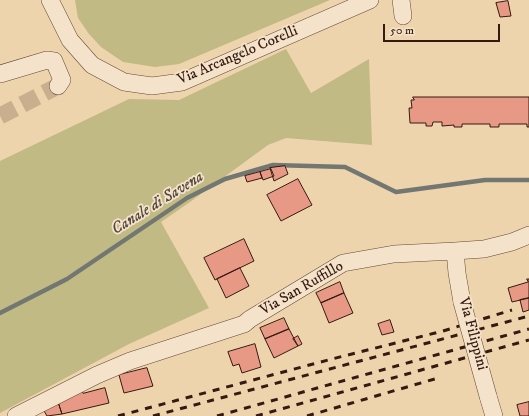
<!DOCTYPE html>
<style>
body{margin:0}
#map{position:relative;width:529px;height:416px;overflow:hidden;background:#eed4ad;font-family:"IM FELL DW Pica",serif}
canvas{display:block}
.scale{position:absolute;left:383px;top:24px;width:117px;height:18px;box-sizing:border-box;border:2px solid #341a10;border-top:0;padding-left:5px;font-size:12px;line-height:14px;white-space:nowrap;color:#341a10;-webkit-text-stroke:3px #f4e3ca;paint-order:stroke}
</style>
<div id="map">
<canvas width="529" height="416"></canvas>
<div class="scale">50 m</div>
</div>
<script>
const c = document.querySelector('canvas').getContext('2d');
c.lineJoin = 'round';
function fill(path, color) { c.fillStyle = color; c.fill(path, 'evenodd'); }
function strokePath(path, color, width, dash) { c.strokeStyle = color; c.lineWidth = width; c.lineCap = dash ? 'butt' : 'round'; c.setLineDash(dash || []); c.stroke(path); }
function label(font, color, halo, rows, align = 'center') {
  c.font = font + ' "IM FELL DW Pica",serif'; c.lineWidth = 3.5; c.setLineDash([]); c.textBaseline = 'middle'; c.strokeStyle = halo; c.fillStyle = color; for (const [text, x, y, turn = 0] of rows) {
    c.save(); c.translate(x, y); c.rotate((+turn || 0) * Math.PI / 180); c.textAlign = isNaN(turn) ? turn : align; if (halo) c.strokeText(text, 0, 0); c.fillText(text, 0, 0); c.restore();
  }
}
fill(new Path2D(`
 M75,0H330L179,64L155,67L123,62L101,47L89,34L78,18Z
 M286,49L311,93L369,59L372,145L286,138L268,145L190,202L161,222L209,308L129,344L0,413V161L129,99L179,100Z`), '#c1ba84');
strokePath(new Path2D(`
 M0,313L67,279L187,198L225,179L273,165L345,167L396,192L485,180H529`), '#727871', 4.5);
const building = new Path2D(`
 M508,1L511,16L500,17L496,3Z
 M413,97H529V127H527V124H499V127H490V124H462V127H454V125L442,126V122H433L432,126H426V123H410L409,108H412L411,100H414Z
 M285,166L288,174L274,181L270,168Z
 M271,169L274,176L263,180L260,172Z
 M260,172L262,178L247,182L245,176Z
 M298,179L312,205L281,221L267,195Z
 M244,239L254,261L215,280L204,258Z
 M240,268L249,286L226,298L217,279Z
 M527,279H529V298L512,302L508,288L528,282Z
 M340,282L344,293L321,303L316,293Z
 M344,293L353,313L329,323L321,303Z
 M529,298V310L523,312L520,300Z
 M284,318L289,329L265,339L260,328Z
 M390,320L394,332L382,335L378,324Z
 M289,329L298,346L274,358L265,339Z
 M298,336L302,344L298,346L293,339Z
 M255,344L261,367L242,373L239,364L233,366L228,352Z
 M147,368L153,386L124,393L119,375Z
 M105,388L109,403L62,414L58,402L82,391L83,393Z
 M58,402L62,414L47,416L43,409Z
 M529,402V416H520L517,405Z`);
fill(building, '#e89986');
strokePath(building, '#341a10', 1);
strokePath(new Path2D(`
 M0,116L58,86`), '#c9af8e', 17, [17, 8]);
const minor = new Path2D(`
 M50,0L70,40L92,65L124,82L152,86L182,82L370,0
 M401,0L403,16
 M0,74L47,60L54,61L62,80L58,86
 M455,251L457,273L462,302
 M488,396L494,416
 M16,416L97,375L130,361L244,324L250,319L343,263L394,254L455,251L484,249L512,242L529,235`);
strokePath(minor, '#624837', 18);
strokePath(minor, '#f4e3ca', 17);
strokePath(new Path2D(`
 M118,416L332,359L443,331L512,310
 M153,416L529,316
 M217,416L529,329
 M256,416L529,340
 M307,416L438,378`), '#341a10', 3, [7, 7]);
const minorBridge = new Path2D(`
 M462,302L488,396`);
strokePath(minorBridge, '#624837', 18, []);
strokePath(minorBridge, '#f4e3ca', 17);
label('15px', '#341a10', '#f4e3ca', [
 ["Via Arcangelo Corelli",238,56,-23],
 ["Via San Ruffillo",302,289,-30],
 ["Via Filippini",472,334,75]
]);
label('italic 16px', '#534940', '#f4e3ca', [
 ["Canale di Savena",158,204,-32]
]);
</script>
